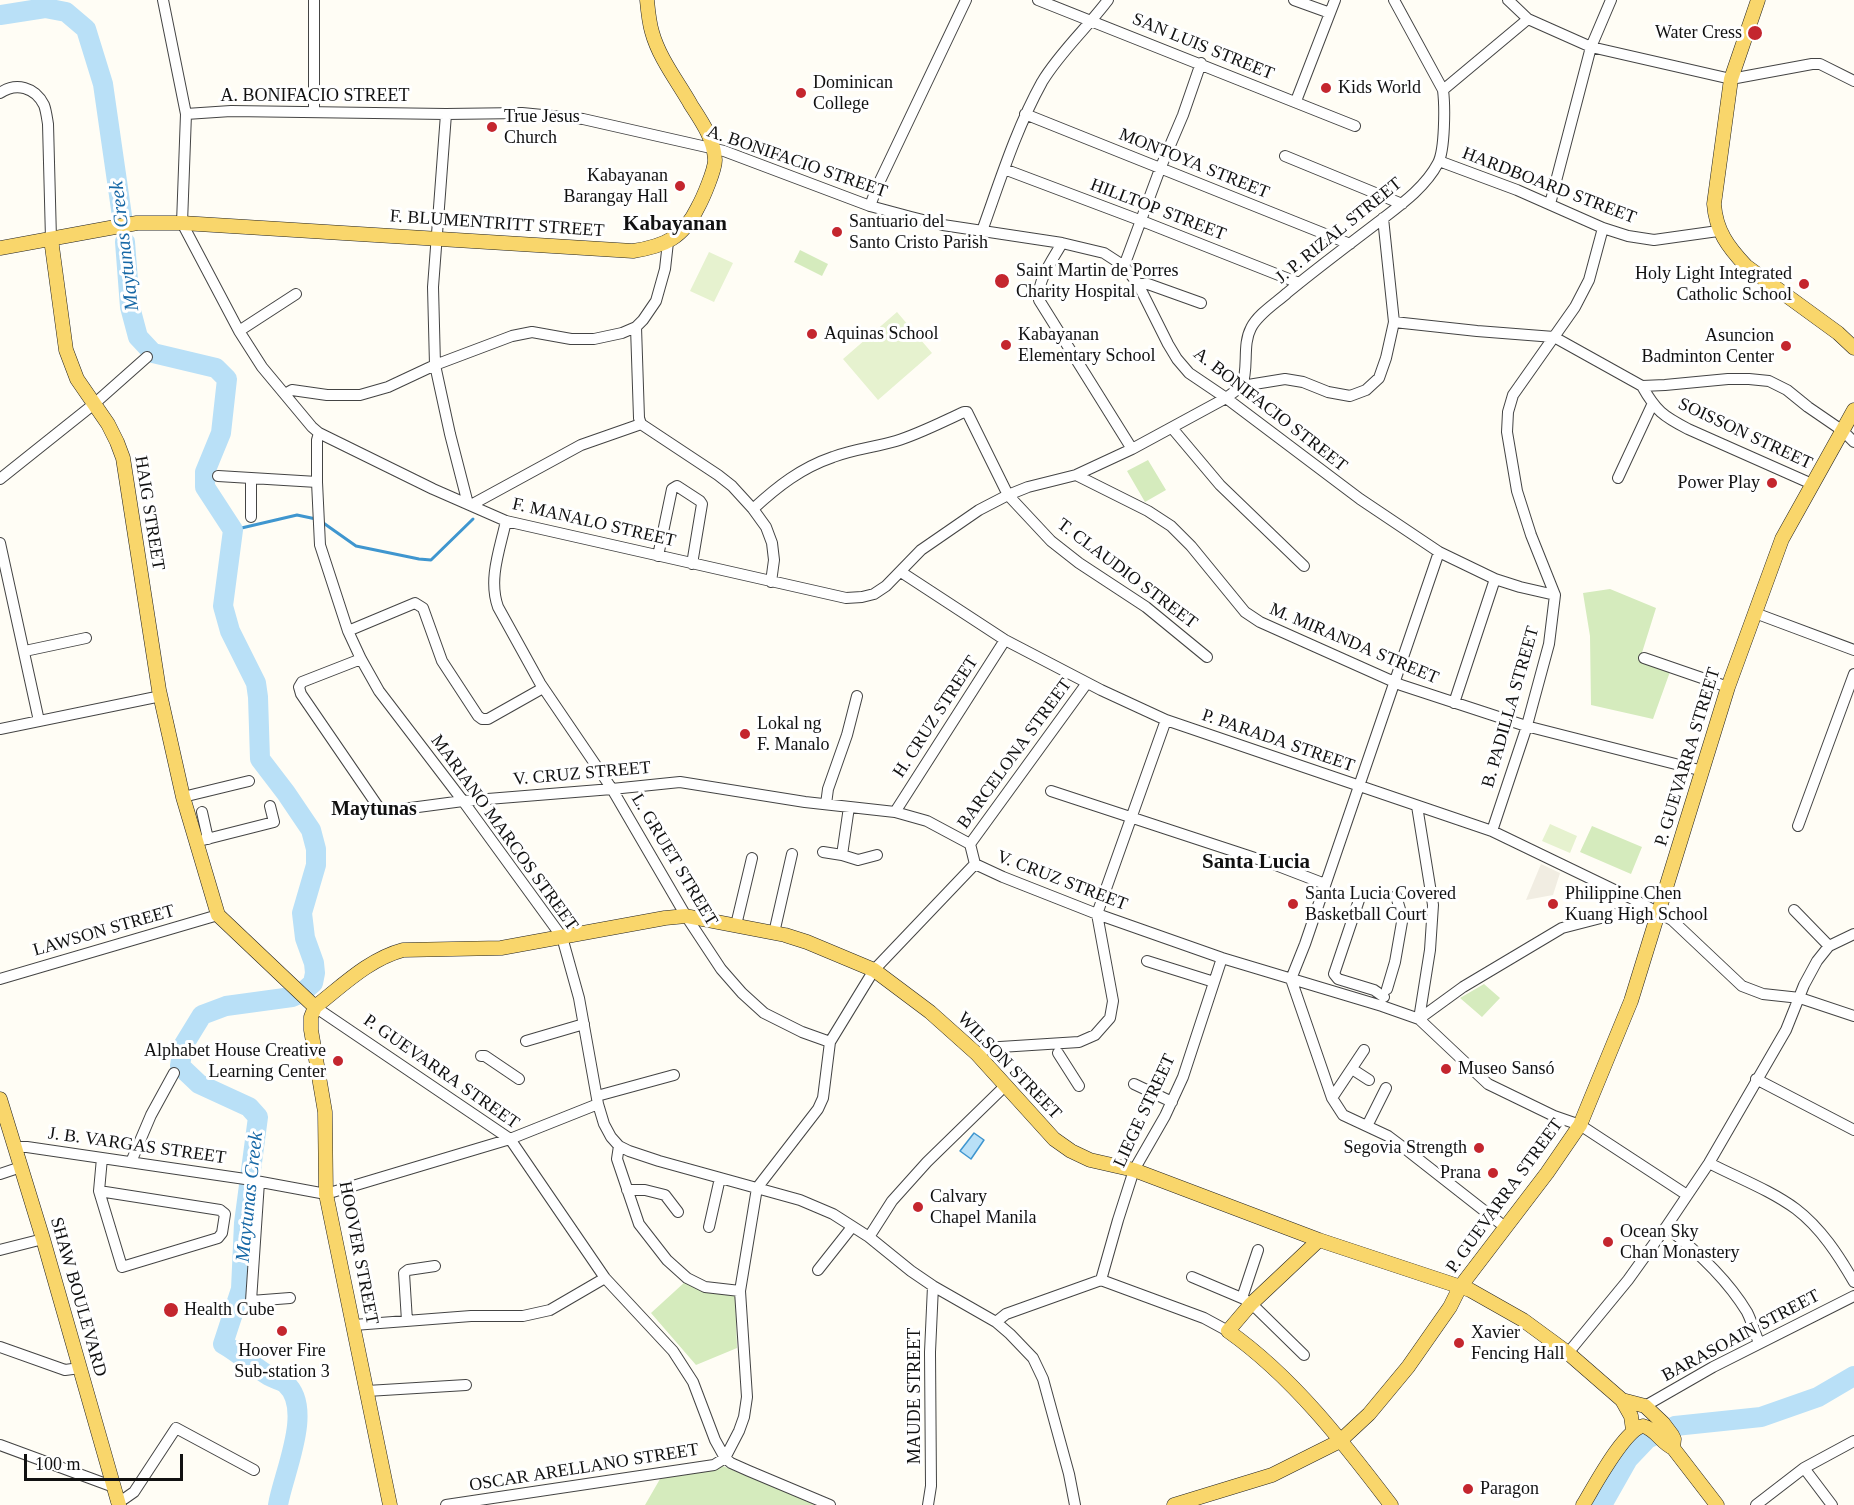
<!DOCTYPE html>
<meta charset="utf-8">
<style>
body{margin:0}
#map{position:relative;width:1854px;height:1505px;overflow:hidden;background:#fffdf5;font-family:Georgia,serif}
canvas{display:block}
.scale{position:absolute;left:24px;top:1454px;width:159px;height:27px;box-sizing:border-box;border:3px solid #111;border-top:0;padding-left:8px;font-size:18px;line-height:21px;white-space:nowrap;color:#111;-webkit-text-stroke:4px #fff;paint-order:stroke}
</style>
<div id="map">
<canvas width="1854" height="1505"></canvas>
<div class="scale">100 m</div>
</div>
<script>
const c = document.querySelector('canvas').getContext('2d');
c.lineJoin = 'round';
function fill(path, color) { c.fillStyle = color; c.fill(path, 'evenodd'); }
function strokePath(path, color, width, dash) { c.strokeStyle = color; c.lineWidth = width; c.lineCap = dash ? 'butt' : 'round'; c.setLineDash(dash || []); c.stroke(path); }
function label(font, color, halo, rows, align = 'center') {
  c.font = font + ' Georgia,serif'; c.lineWidth = 6; c.setLineDash([]); c.textBaseline = 'middle'; c.strokeStyle = halo; c.fillStyle = color; for (const [text, x, y, turn = 0] of rows) {
    c.save(); c.translate(x, y); c.rotate((+turn || 0) * Math.PI / 180); c.textAlign = isNaN(turn) ? turn : align; if (halo) c.strokeText(text, 0, 0); c.fillText(text, 0, 0); c.restore();
  }
}
fill(new Path2D(`
 M800,250L828,264L822,276L794,262Z
 M1148,460L1166,490L1145,502L1127,471Z
 M1610,589L1656,608L1640,659L1671,669L1653,719L1591,705L1590,636L1583,593Z
 M1592,826L1642,847L1631,874L1580,852Z
 M1484,984L1500,998L1482,1017L1460,998Z
 M686,1281L705,1293H735L737,1348L696,1365L651,1313Z
 M718,1464L818,1505H645L660,1479Z`), '#d5ebbd');
fill(new Path2D(`
 M709,252L733,263L714,302L690,291Z
 M897,312L932,353L878,400L843,359Z
 M1550,824L1577,836L1570,853L1542,841Z`), '#e6f2cf');
fill(new Path2D(`
 M1541,864L1560,873L1553,895L1526,900Z`), '#f1ede2');
const water = new Path2D(`
 M974,1133L984,1140L971,1159L960,1151Z`);
fill(water, '#b9e0f7');
strokePath(water, '#3f96cf', 1.5);
strokePath(new Path2D(`
 M124,229L125,242
 M322,522L356,546L419,559L431,560L473,519
 M233,530L297,515L316,519`), '#3f96cf', 3);
strokePath(new Path2D(`
 M0,15L45,8L66,12L86,29L103,84L122,216
 M125,242L130,307L138,337L153,353L216,368L227,379L221,433L205,472V487L233,530L223,606L230,631L256,683L258,697L260,759L286,793L311,830L316,849V865L302,913L305,938L314,963L315,973L313,983L305,990
 M278,1505C283,1474 314,1409 286,1384C281,1380 274,1379 269,1376C253,1366 239,1353 223,1344L241,1289L244,1223L258,1117L249,1107L199,1084L180,1066L183,1046L202,1015L226,1006L292,997L299,994
 M1602,1505L1628,1459L1647,1439L1675,1426L1761,1417L1818,1397L1854,1376`), '#b9e0f7', 20);
const minor = new Path2D(`
 M163,0L186,114L182,223L239,331L262,367L312,427L319,433L433,489L506,521L846,598L862,597L874,594L886,586L921,550L979,510L1008,495L1028,487L1076,475L1132,449L1226,398L1242,386L1285,379L1303,382L1328,392L1350,396L1366,390L1379,378L1386,358L1394,322L1383,218
 M1038,0L1355,126
 M1294,0L1330,13
 M1508,0L1528,19L1591,47L1731,79L1812,64H1820L1854,81
 M1443,90L1528,19
 M0,93C16,82 35,87 44,105C46,110 47,118 48,124L51,239
 M1296,101L1335,0
 M314,112V0
 M186,114L231,111L446,114L522,113L583,119L724,151L870,206L911,217L943,225L1062,243L1104,253L1124,266L1138,284L1168,344L1177,359L1189,373L1226,398L1360,499L1439,552L1495,579L1520,587L1555,595
 M446,114L433,287L435,365L450,434L468,504
 M1025,114L1350,244
 M1285,156L1402,204
 M1439,161L1517,190L1603,228L1628,236L1654,240L1718,231
 M1004,169L1142,221L1299,283
 M1550,204L1591,47L1611,0
 M870,206L877,187L966,0
 M982,231C1000,181 1016,129 1042,82C1060,52 1087,28 1108,0
 M1062,243C1052,261 1037,280 1039,300L1132,449
 M1124,266L1160,169L1183,115L1201,63
 M1138,284H1148L1201,303
 M1394,322L1477,331L1554,337L1642,386L1665,385L1728,379H1749L1769,381L1787,390L1808,407L1843,431L1854,442
 M636,327L639,418L641,424L718,475L732,486L753,509L766,527L772,543L774,560L771,582
 M239,331L296,294
 M1242,386C1249,367 1242,345 1251,328C1258,314 1276,303 1287,293C1316,269 1347,246 1377,223C1399,206 1425,188 1438,163C1445,150 1445,106 1443,90L1394,0
 M1642,386C1656,411 1663,416 1688,429L1812,484
 M285,394L292,390L327,395H360L388,387L435,365L512,336L532,332L571,339H594L622,333L636,327L643,320L656,301L665,269L668,242
 M1172,428L1220,485L1304,566
 M319,433L317,440V482L320,545L348,631L361,659L379,691L463,801L562,937L579,998L598,1104L604,1124L611,1137L619,1146L629,1151L659,1161L800,1200L833,1214L869,1237L911,1271L933,1286L996,1322L1010,1334L1033,1358L1043,1379L1069,1474L1075,1505
 M1076,475L1148,511L1171,526L1191,546L1245,612L1260,622L1401,685L1526,726L1703,771
 M218,476L317,482
 M1618,478L1652,405
 M0,479L94,404L147,357
 M471,505L581,445L641,424
 M753,509C778,486 801,468 833,457C854,449 876,447 896,441C919,434 942,422 964,412H967L1008,495L1051,541L1079,563L1146,607L1207,657
 M251,517V479
 M506,521C500,549 488,579 498,607L540,683L612,789L686,916L721,969L742,993L764,1013L802,1032L830,1042
 M0,543L39,721
 M658,556L672,489L677,486L700,501L702,504L692,564
 M901,572L1005,640L1101,690L1166,720L1492,831L1631,898L1672,920L1742,986L1763,994L1800,998L1854,1016
 M1755,613L1854,650
 M348,631L415,603L423,608L442,661L478,716L482,719H488L543,688
 M25,651L86,638
 M1644,658L1728,687
 M361,659L302,682L299,687L301,694L377,805L382,810L388,811L463,801L612,789L680,782L805,802L895,812L927,821L970,844L975,864L1003,877L1097,914L1222,958L1382,1006L1419,1019L1488,1084L1554,1116L1580,1125L1687,1195
 M1454,703L1495,579
 M0,729L161,696
 M1051,791L1273,864L1325,884
 M183,797L249,781
 M826,804L828,789L847,735L857,696
 M1417,806L1433,905L1430,950L1419,1019
 M202,812L208,839
 M895,812L1005,640
 M1798,826L1854,674
 M1492,831L1526,729L1549,644L1555,595L1531,535L1517,491L1507,432L1508,412L1513,395L1575,307L1589,280L1603,228
 M195,842L274,822L270,806
 M970,844L1087,683
 M823,852L842,855L858,860L877,855
 M842,855L849,807
 M1359,900L1334,974L1338,979L1374,990L1384,997
 M1794,910L1829,946
 M736,925L752,858
 M774,933L792,854
 M1147,961L1214,982
 M0,979L218,915
 M1291,979L1305,944L1439,552
 M1291,979L1332,1098L1343,1115L1388,1136L1408,1151L1505,1227
 M1387,989L1395,962L1402,922V916L1396,896
 M315,1007L510,1139L605,1278L673,1351L693,1382L715,1440L725,1458L731,1463L749,1471L830,1505
 M1419,1019L1463,987L1562,928L1624,912L1637,907L1640,903
 M526,1041L584,1024
 M1058,1053L1079,1086
 M977,1054L987,1049L1000,1047L1079,1042L1095,1035L1110,1018L1113,1001L1097,914L1166,720
 M481,1056H485L519,1079
 M1352,1069L1369,1080
 M1756,1079L1854,1130
 M1134,1084L1172,1102
 M597,1096L674,1075
 M1332,1098L1364,1050
 M1367,1126L1386,1088
 M619,1146L617,1159L639,1224L667,1260L687,1278L705,1287L740,1291
 M14,1147H27L245,1179L326,1194L510,1139L598,1104
 M131,1162L151,1115L174,1073
 M1709,1163C1738,1178 1770,1190 1796,1209C1821,1228 1839,1256 1854,1282
 M0,1174L21,1167
 M259,1182L251,1301L290,1298
 M627,1190H645L665,1195L678,1212
 M99,1191L220,1210L225,1214L222,1233L218,1238L122,1267L99,1191L102,1158
 M709,1227L720,1178
 M1666,1227C1697,1251 1727,1279 1747,1312C1752,1322 1755,1333 1759,1343
 M869,1237L892,1201L927,1162L1006,1085
 M0,1250L43,1239
 M818,1270L852,1227
 M1192,1277L1244,1299L1257,1309L1304,1355
 M1101,1280L1118,1220L1134,1170L1165,1116L1183,1077L1222,958
 M1242,1298L1258,1250
 M407,1321L404,1273L408,1270L435,1266
 M996,1322L1006,1314L1101,1280L1204,1318L1228,1331
 M354,1325L471,1316H523L550,1310L605,1278
 M0,1347L65,1370L80,1368
 M1568,1353L1628,1280L1666,1227L1709,1163L1786,1030L1804,985L1817,961L1829,946L1854,934
 M367,1391L466,1385
 M1645,1406L1713,1367L1854,1296
 M0,1445L114,1487
 M1804,1468L1832,1505
 M117,1500L124,1499L134,1492L176,1428L254,1470
 M446,1505L714,1465L725,1458L739,1431L744,1417L747,1397L740,1291L757,1188L818,1109L823,1098L830,1042L874,970L975,864
 M928,1505L931,1486L930,1352L933,1286
 M1756,1505L1804,1468L1854,1441`);
const major = new Path2D(`
 M1758,0L1731,79L1714,204C1716,231 1728,247 1746,266L1838,333L1854,348
 M51,239L66,350L77,379L108,424L117,442L123,458L159,690L183,797L218,915L315,1007
 M0,248L137,223H182L633,251C665,246 683,238 698,207C703,198 715,170 715,160C714,139 702,122 691,105C678,82 659,58 652,32C649,22 648,11 647,0
 M0,1099L43,1239L119,1505
 M1319,1240L1251,1304L1228,1331C1293,1377 1343,1442 1391,1505
 M1622,1400L1631,1416L1633,1430
 M390,1505L326,1194L325,1112L311,1030V1017L315,1007C342,986 369,959 403,950L501,948L665,918L686,916L785,935L807,942L874,970L930,1012L977,1054L1054,1139L1071,1151L1090,1160L1134,1170L1319,1240L1470,1290L1523,1320L1568,1353L1622,1400L1645,1406L1663,1423L1672,1435L1674,1439L1673,1448
 M1174,1505L1272,1475L1340,1441L1369,1414L1408,1367L1450,1307L1460,1287L1547,1173L1580,1125L1631,1001L1728,687L1782,539L1854,410
 M1583,1505C1594,1487 1624,1430 1643,1426C1656,1429 1661,1443 1673,1448L1717,1505`);
strokePath(minor, '#444', 12);
strokePath(major, '#222', 15);
strokePath(minor, '#fff', 10);
strokePath(major, '#f9d66b', 14);
for (const [x, y, r, color] of [
 [1755,33,8,"#c4262e"],
 [1326,88,6,"#c4262e"],
 [801,93,6,"#c4262e"],
 [492,127,6,"#c4262e"],
 [680,186,6,"#c4262e"],
 [837,232,6,"#c4262e"],
 [1002,281,8,"#c4262e"],
 [1804,284,6,"#c4262e"],
 [812,334,6,"#c4262e"],
 [1006,345,6,"#c4262e"],
 [1786,346,6,"#c4262e"],
 [1772,483,6,"#c4262e"],
 [745,734,6,"#c4262e"],
 [1293,904,6,"#c4262e"],
 [1553,904,6,"#c4262e"],
 [338,1061,6,"#c4262e"],
 [1446,1069,6,"#c4262e"],
 [1479,1148,6,"#c4262e"],
 [1493,1173,6,"#c4262e"],
 [918,1207,6,"#c4262e"],
 [1608,1242,6,"#c4262e"],
 [171,1310,8,"#c4262e"],
 [282,1331,6,"#c4262e"],
 [1459,1343,6,"#c4262e"],
 [1468,1489,6,"#c4262e"]
]) { const dot = new Path2D(); dot.arc(x, y, r, 0, 2 * Math.PI); c.fillStyle = color; c.fill(dot); strokePath(dot, '#fff', 2); }
label('18px', '#111', '#fff', [
 ["Water Cress",1742,33,"right"],
 ["Dominican",813,83],
 ["College",813,104],
 ["Kids World",1338,88],
 ["True Jesus",504,117],
 ["Church",504,138],
 ["Kabayanan",668,176,"right"],
 ["Barangay Hall",668,197,"right"],
 ["Santuario del",849,222],
 ["Santo Cristo Parish",849,243],
 ["Saint Martin de Porres",1016,271],
 ["Charity Hospital",1016,292],
 ["Holy Light Integrated",1792,274,"right"],
 ["Catholic School",1792,295,"right"],
 ["Aquinas School",824,334],
 ["Kabayanan",1018,335],
 ["Elementary School",1018,356],
 ["Asuncion",1774,336,"right"],
 ["Badminton Center",1774,357,"right"],
 ["Power Play",1760,483,"right"],
 ["Lokal ng",757,724],
 ["F. Manalo",757,745],
 ["Santa Lucia Covered",1305,894],
 ["Basketball Court",1305,915],
 ["Philippine Chen",1565,894],
 ["Kuang High School",1565,915],
 ["Alphabet House Creative",326,1051,"right"],
 ["Learning Center",326,1072,"right"],
 ["Museo Sansó",1458,1069],
 ["Segovia Strength",1467,1148,"right"],
 ["Prana",1481,1173,"right"],
 ["Calvary",930,1197],
 ["Chapel Manila",930,1218],
 ["Ocean Sky",1620,1232],
 ["Chan Monastery",1620,1253],
 ["Health Cube",184,1310],
 ["Xavier",1471,1333],
 ["Fencing Hall",1471,1354],
 ["Hoover Fire",282,1351,"center"],
 ["Sub-station 3",282,1372,"center"],
 ["Paragon",1480,1489]
], 'left');
label('18px', '#111', '#fff', [
 ["SAN LUIS STREET",1203,47,22],
 ["A. BONIFACIO STREET",315,96],
 ["A. BONIFACIO STREET",797,162,19],
 ["MONTOYA STREET",1194,164,22],
 ["HARDBOARD STREET",1549,186,21],
 ["HILLTOP STREET",1158,210,21],
 ["F. BLUMENTRITT STREET",497,224,4],
 ["J. P. RIZAL STREET",1339,231,-39],
 ["A. BONIFACIO STREET",1270,410,38],
 ["SOISSON STREET",1745,434,25],
 ["HAIG STREET",149,513,81],
 ["F. MANALO STREET",594,523,13],
 ["T. CLAUDIO STREET",1127,574,37],
 ["M. MIRANDA STREET",1354,644,23],
 ["B. PADILLA STREET",1511,707,-74],
 ["H. CRUZ STREET",936,717,-57],
 ["P. PARADA STREET",1278,741,19],
 ["BARCELONA STREET",1015,754,-54],
 ["P. GUEVARRA STREET",1688,757,-73],
 ["V. CRUZ STREET",582,774,-5],
 ["MARIANO MARCOS STREET",504,833,54],
 ["L. GRUET STREET",674,860,59],
 ["V. CRUZ STREET",1062,881,21],
 ["LAWSON STREET",104,931,-16],
 ["WILSON STREET",1009,1066,46],
 ["P. GUEVARRA STREET",441,1072,35],
 ["LIEGE STREET",1145,1111,-65],
 ["J. B. VARGAS STREET",137,1146,8],
 ["P. GUEVARRA STREET",1505,1196,-54],
 ["HOOVER STREET",358,1253,79],
 ["SHAW BOULEVARD",78,1297,74],
 ["BARASOAIN STREET",1741,1336,-28],
 ["MAUDE STREET",915,1396,-90],
 ["OSCAR ARELLANO STREET",584,1468,-9]
]);
label('italic 20px', '#1768a6', '#fff', [
 ["Maytunas Creek",125,246,-97],
 ["Maytunas Creek",250,1197,-84]
]);
label('bold 20px', '#111', '#fff', [
 ["Maytunas",374,810]
]);
label('bold 21px', '#111', '#fff', [
 ["Kabayanan",675,225],
 ["Santa Lucia",1256,863]
]);
</script>
